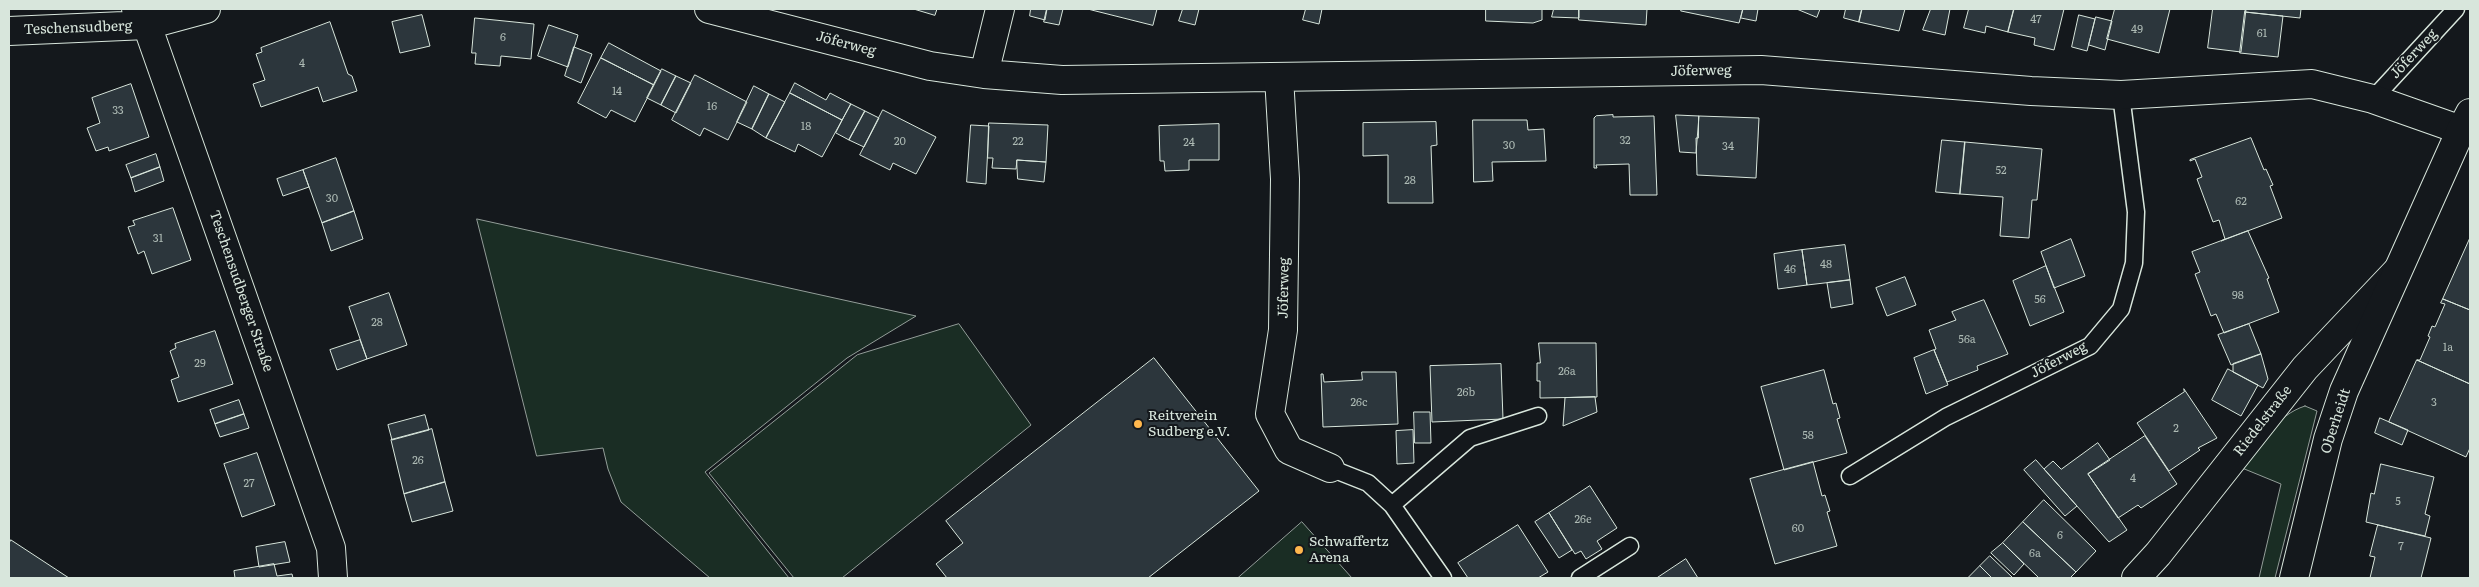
<!DOCTYPE html>
<meta charset="utf-8">
<style>
body{margin:0}
#map{position:relative;width:2479px;height:587px;overflow:hidden;background:#14181c;font-family:Literata,serif}
canvas{display:block}
.frame{position:absolute;inset:0;border:10px solid #d8e6dc;pointer-events:none}
</style>
<div id="map">
<canvas width="2479" height="587"></canvas>
<div class="frame"></div>
</div>
<script>
const c = document.querySelector('canvas').getContext('2d');
c.lineJoin = 'round';
function fill(path, color) { c.fillStyle = color; c.fill(path, 'evenodd'); }
function strokePath(path, color, width, dash) { c.strokeStyle = color; c.lineWidth = width; c.lineCap = dash ? 'butt' : 'round'; c.setLineDash(dash || []); c.stroke(path); }
function label(font, color, halo, rows, align = 'center') {
  c.font = font + ' Literata,serif'; c.lineWidth = 4; c.setLineDash([]); c.textBaseline = 'middle'; c.strokeStyle = halo; c.fillStyle = color; for (const [text, x, y, turn = 0] of rows) {
    c.save(); c.translate(x, y); c.rotate((+turn || 0) * Math.PI / 180); c.textAlign = isNaN(turn) ? turn : align; if (halo) c.strokeText(text, 0, 0); c.fillText(text, 0, 0); c.restore();
  }
}
const green = new Path2D(`
 M477,219L916,316L847,358L705,472L789,578H710L621,502L608,469L603,448L537,456Z
 M959,324L1031,425L842,578H794L709,473L857,355Z
 M2305,406L2317,411L2275,578H2259L2281,484L2242,468C2260,445 2276,415 2305,406Z
 M1302,522L1352,578H1238Z`);
fill(green, '#1a2d24');
strokePath(green, '#939e99', 1);
const building = new Path2D(`
 M914,9H937L935,15Z
 M1031,9H1047L1045,20L1030,16Z
 M1047,9H1063L1059,25L1044,22Z
 M1088,9H1157L1153,25Z
 M1183,9H1199L1195,25L1179,21Z
 M1306,9H1322L1319,24L1303,20Z
 M1486,9H1542V20L1533,23L1486,21Z
 M1554,9H1579V18L1552,17Z
 M1579,9H1647L1646,25L1579,20Z
 M1682,9H1743L1739,23L1681,11Z
 M1743,9H1758L1756,21L1741,18Z
 M1797,9H1820L1817,17Z
 M1846,9H1862L1859,22L1844,18Z
 M1862,9H1905L1899,31L1859,22Z
 M1931,9H1950L1945,35L1923,30Z
 M1969,9H2014L2008,32L1986,26L1985,33L1964,28Z
 M2014,9H2064L2054,50L2034,45L2035,38L2008,32Z
 M2115,9H2170L2159,53L2107,39Z
 M2213,9H2246L2241,52L2208,48Z
 M2246,9H2301L2300,18L2245,12Z
 M2245,12L2283,16L2278,57L2240,53Z
 M422,15L430,46L400,53L392,22Z
 M2079,15L2095,19L2087,51L2072,47Z
 M2096,17L2112,21L2105,50L2089,45Z
 M475,18L534,24L531,59L501,56L500,66L475,64L476,53H472Z
 M330,22L348,74L352,76L357,91L323,102L318,87L261,107L253,84L265,80L256,54L262,52L261,48Z
 M549,25L578,35L568,67L538,56Z
 M609,43L661,71L654,85L601,58Z
 M574,47L592,54L581,83L565,76Z
 M601,58L654,85L635,122L611,110L606,118L578,103Z
 M662,69L676,76L661,105L647,98Z
 M695,75L747,102L728,140L704,128L700,136L672,120Z
 M676,76L691,83L676,113L661,105Z
 M795,83L826,100L830,93L851,104L842,120L790,93Z
 M131,84L149,137L109,151L108,147L96,151L87,128L100,123L92,98Z
 M754,86L769,94L752,129L737,122Z
 M790,93L842,120L822,157L798,144L795,152L766,138Z
 M769,94L785,102L766,138L752,129Z
 M851,104L865,111L849,140L836,133Z
 M883,110L936,137L916,174L893,163L890,170L860,155Z
 M865,111L879,118L864,147L849,140Z
 M1613,115V117L1654,116L1657,195H1630L1629,164L1596,165L1597,168H1594V118L1596,116Z
 M1676,115L1699,116L1696,153L1680,152Z
 M1699,116L1759,118L1756,178L1697,175L1696,138H1698Z
 M1473,120H1527L1528,130L1544,129L1546,161L1492,162L1493,181L1474,182Z
 M1436,122L1437,145L1431,146L1433,203H1388V155L1363,156V123Z
 M989,123L1048,125L1046,162L1017,160L1016,169L992,168L993,158H988Z
 M1219,124V160H1189V170L1165,171L1164,161H1160L1159,126Z
 M971,125L989,126L986,184L967,182Z
 M2251,138L2264,170L2266,169L2273,185L2270,186L2282,218L2221,241L2225,239L2219,220L2213,222L2197,179L2202,177L2195,159L2190,161V160Z
 M1942,140L1965,142L1960,194L1936,192Z
 M1965,142L2042,149L2037,200H2032L2029,238L2000,236L2003,197L1960,194Z
 M156,154L160,167L131,178L126,165Z
 M336,158L354,211L322,223L303,170Z
 M1017,160L1046,162L1044,182L1018,179Z
 M160,167L164,181L135,192L131,178Z
 M303,170L309,187L283,196L277,179Z
 M173,208L191,260L152,274L144,251L138,254L128,227L135,225L133,221Z
 M354,211L363,239L331,251L322,223Z
 M2248,231L2269,278L2267,279L2279,312L2224,333L2216,314L2211,316L2195,274L2200,272L2192,252Z
 M2470,238V310L2443,299Z
 M2071,239L2085,276L2054,288L2041,252Z
 M1845,245L1850,280L1807,285L1802,250Z
 M1802,250L1807,285L1778,289L1774,254Z
 M2046,266L2064,312L2030,326L2013,281Z
 M1905,277L1916,305L1887,316L1876,288Z
 M1850,280L1853,304L1831,308L1827,283Z
 M389,293L407,345L367,359L349,307Z
 M2443,299L2470,310V384L2417,360H2420L2430,337L2428,336L2432,326L2435,327L2445,304L2441,303Z
 M1984,300L2008,354L1977,366L1978,370L1947,382L1934,350L1936,349L1929,330L1956,320L1952,312Z
 M2249,324L2261,354L2231,365L2218,335Z
 M215,331L233,384L178,402L171,380L179,377L170,351L176,348L175,344Z
 M360,340L367,359L337,370L330,350Z
 M1539,343H1596L1597,397L1540,398V381H1537V363H1540Z
 M1934,350L1948,385L1926,394L1914,358Z
 M2261,354L2268,379L2263,388L2233,372V364Z
 M1154,358L1259,491L1148,578H947L936,564L963,543L946,521Z
 M2417,360L2470,384V448L2466,457L2389,422Z
 M1501,364L1503,419L1432,422L1430,366Z
 M2228,369L2258,385L2241,416L2212,400Z
 M1824,370L1833,404L1836,403L1840,418L1837,419L1847,453L1784,470L1761,387Z
 M1362,372H1396L1398,424L1323,427L1321,374H1323L1324,382L1362,380Z
 M2184,389L2217,438L2198,448L2200,450L2169,471L2137,423L2184,392Z
 M1595,397L1597,412L1563,426L1565,398Z
 M239,400L244,414L215,424L210,410Z
 M1414,412H1430L1431,443H1415Z
 M244,414L249,428L220,437L215,424Z
 M425,415L429,430L392,440L388,425Z
 M2380,418L2408,430L2402,445L2375,433Z
 M432,429L445,482L404,494L391,440Z
 M1413,430L1414,463L1397,464L1396,431Z
 M2145,436L2177,484L2141,508L2138,505L2118,518L2088,474Z
 M2098,443L2110,460L2088,474L2127,530L2109,542L2044,469L2053,461L2061,469Z
 M257,453L275,505L242,517L224,464Z
 M2036,460L2077,506L2065,516L2024,470Z
 M1813,462L1822,496L1825,495L1830,511L1827,512L1837,546L1775,564L1750,479Z
 M2381,464L2434,477L2425,514L2430,516L2425,536L2366,522L2371,493L2374,494Z
 M445,482L453,511L412,522L404,494Z
 M1590,486L1617,528L1597,541L1602,549L1586,559L1581,551L1575,554L1549,513Z
 M2044,500L2096,551L2076,572L2023,522Z
 M1549,513L1572,550L1559,558L1535,522Z
 M2023,522L2076,572L2070,578H2039L2003,543Z
 M1518,525L1548,572L1538,578H1468L1458,563Z
 M2378,525L2431,538L2421,578H2370L2375,557L2370,556Z
 M11,540L69,578H9V544Z
 M285,542L290,562L259,567L256,547Z
 M2003,543L2024,564L2014,575L1991,553Z
 M1990,556L2012,577L2010,578H1992L1980,566Z
 M1686,559L1698,578H1657Z
 M274,564L277,576L292,574L293,578H235L234,571Z
 M1980,566L1992,578H1968Z`);
fill(building, '#2c363c');
strokePath(building, '#d8e6dc', 1);
const service = new Path2D(`
 M2373,99L2456,9
 M1330,468L1368,483L1392,505L1443,578
 M1850,476L1946,417L2090,346L2121,309L2134,263L2136,212L2121,95
 M1392,505L1470,438L1538,416
 M1580,578L1630,546`);
const minor = new Path2D(`
 M136,9L147,25L331,548L333,578
 M709,9L930,66L984,74L1062,80L1761,70L2031,91L2121,95L2312,84L2373,99L2461,130
 M9,31L147,25L206,9
 M984,74L1000,9
 M1279,77L1285,179L1283,330L1270,414L1289,450L1330,468
 M2136,578L2158,554L2305,368L2397,271`);
const tertiary = new Path2D(`
 M2294,578L2328,439L2344,391L2461,130L2470,113`);
strokePath(service, '#d8e6dc', 19);
strokePath(minor, '#d8e6dc', 30);
strokePath(tertiary, '#d8e6dc', 30);
strokePath(service, '#14181c', 16);
strokePath(minor, '#14181c', 28);
strokePath(tertiary, '#14181c', 28);
for (const [x, y, r, color] of [
 [1138,424,5,"#ffb74d"],
 [1299,550,5,"#ffb74d"]
]) { const dot = new Path2D(); dot.arc(x, y, r, 0, 2 * Math.PI); c.fillStyle = color; c.fill(dot); strokePath(dot, '#14181c', 2); }
label('11px', '#adbab4', null, [
 ["47",2036,20],
 ["49",2137,30],
 ["61",2262,34],
 ["6",503,38],
 ["4",302,64],
 ["14",617,92],
 ["16",712,107],
 ["33",118,111],
 ["18",806,127],
 ["32",1625,141],
 ["20",900,142],
 ["22",1018,142],
 ["24",1189,143],
 ["30",1509,146],
 ["34",1728,147],
 ["52",2001,171],
 ["28",1410,181],
 ["30",332,199],
 ["62",2241,202],
 ["31",158,239],
 ["48",1826,265],
 ["46",1790,270],
 ["98",2238,296],
 ["56",2040,300],
 ["28",377,323],
 ["56a",1967,340],
 ["1a",2448,348],
 ["29",200,364],
 ["26a",1567,372],
 ["26b",1466,393],
 ["26c",1359,403],
 ["3",2434,403],
 ["2",2176,429],
 ["58",1808,436],
 ["26",418,461],
 ["4",2133,479],
 ["27",249,484],
 ["5",2398,502],
 ["26e",1583,520],
 ["60",1798,529],
 ["6",2060,536],
 ["7",2401,547],
 ["6a",2035,554]
]);
label('14px', '#d8e6dc', '#14181c', [
 ["Teschensudberg",78,28,-2],
 ["Jöferweg",846,44,15],
 ["Jöferweg",2414,54,-47],
 ["Jöferweg",1701,71,-1],
 ["Jöferweg",1284,288,-89],
 ["Teschensudberger Straße",241,291,71],
 ["Jöferweg",2059,360,-28],
 ["Riedelstraße",2263,421,-52],
 ["Oberheidt",2336,421,-72]
]);
label('14px', '#d8e6dc', '#14181c', [
 ["Reitverein",1148,416],
 ["Sudberg e.V.",1148,432],
 ["Schwaffertz",1309,542],
 ["Arena",1309,558]
], 'left');
</script>
